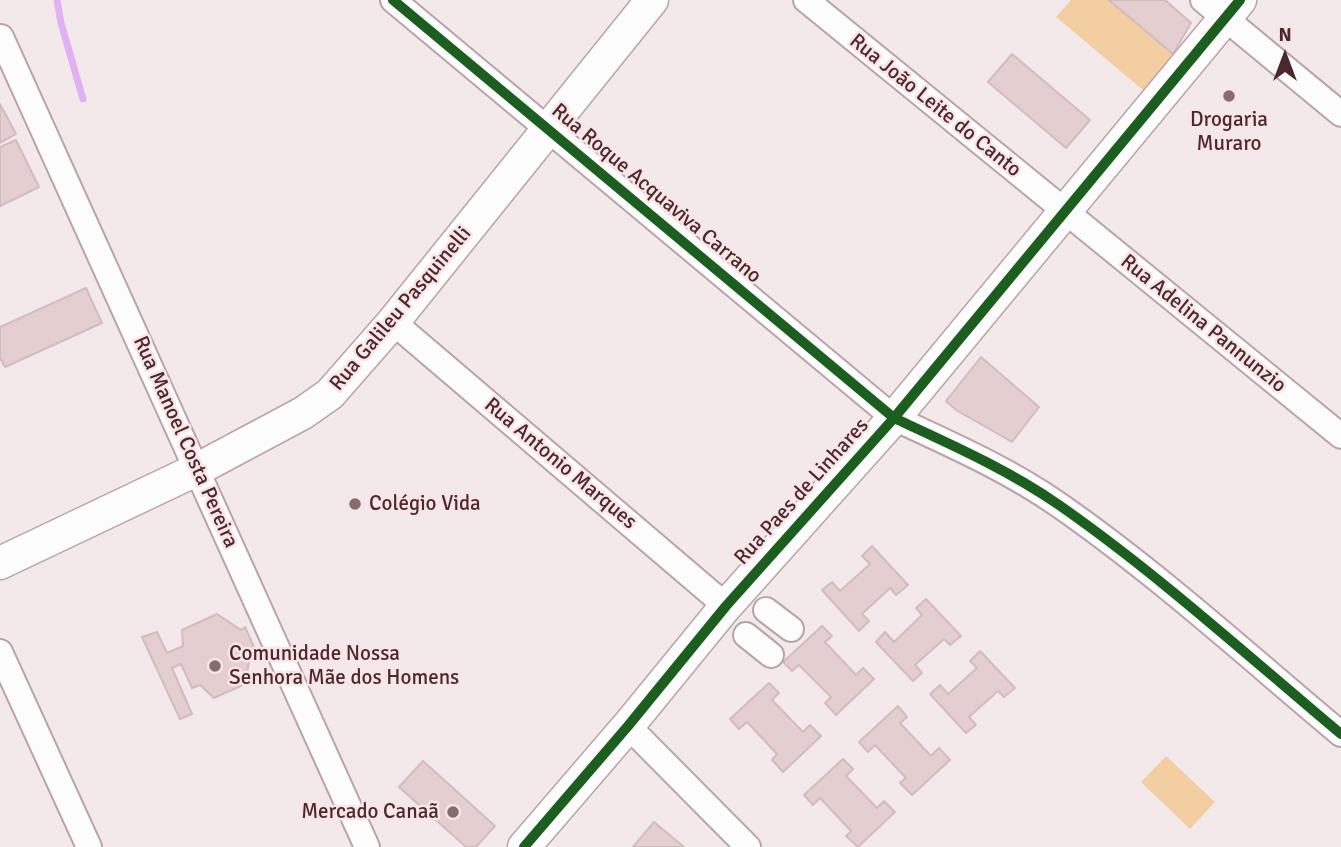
<!DOCTYPE html>
<meta charset="utf-8">
<style>
body{margin:0}
#map{position:relative;width:1341px;height:847px;overflow:hidden;background:#f4e9ea;font-family:Signika,sans-serif}
canvas{display:block}
.north{position:absolute;left:1250px;top:21px;width:70px;height:70px;-webkit-text-stroke:5px #f8e5e6;paint-order:stroke;rotate:0deg;font-size:19px;font-weight:700;line-height:28px;text-align:center;color:#4c282c}
.north::after{content:'';display:block;margin:auto;width:24px;height:32px;background:#4c282c;clip-path:polygon(50% 0,100% 100%,50% 72%,0 100%)}
</style>
<div id="map">
<canvas width="1341" height="847"></canvas>
<div class="north">N</div>
</div>
<script>
const c = document.querySelector('canvas').getContext('2d');
c.lineJoin = 'round';
function fill(path, color) { c.fillStyle = color; c.fill(path, 'evenodd'); }
function strokePath(path, color, width, dash) { c.strokeStyle = color; c.lineWidth = width; c.lineCap = dash ? 'butt' : 'round'; c.setLineDash(dash || []); c.stroke(path); }
function label(font, color, halo, rows, align = 'center') {
  c.font = font + ' Signika,sans-serif'; c.lineWidth = 5; c.setLineDash([]); c.textBaseline = 'middle'; c.strokeStyle = halo; c.fillStyle = color; for (const [text, x, y, turn = 0] of rows) {
    c.save(); c.translate(x, y); c.rotate((+turn || 0) * Math.PI / 180); c.textAlign = isNaN(turn) ? turn : align; if (halo) c.strokeText(text, 0, 0); c.fillText(text, 0, 0); c.restore();
  }
}
fill(new Path2D(`
 M1071,0H1109L1173,54L1143,90L1056,17Z
 M1166,756L1215,802L1190,829L1141,782Z`), '#f3cea3');
strokePath(new Path2D(`
 M57,0L61,23L83,99`), '#e0b2f4', 7);
const building = new Path2D(`
 M1109,0H1165L1191,23L1173,54Z
 M1012,54L1090,120L1066,148L988,82Z
 M0,104L16,134L0,143Z
 M16,140L39,187L0,206V147Z
 M86,288L102,323L5,367L0,358V327Z
 M981,357L1039,407L1012,442L956,410L946,401Z
 M872,546L908,585L896,595L890,588L862,614L869,621L859,631L822,590L832,582L840,591L870,564L862,556Z
 M926,599L961,636L950,645L944,639L915,665L922,673L913,681L876,642L885,632L894,642L922,615L916,608Z
 M217,614L241,630L245,627L256,651L250,656L245,684L214,698L200,685L192,688L181,664L172,668L192,714L180,719L142,637L157,632L167,653L183,646L182,630Z
 M822,626L832,636L825,642L856,675L863,668L874,679L836,715L825,703L831,697L799,665L792,671L783,662Z
 M980,651L1015,688L1004,697L998,691L969,717L976,725L966,733L930,694L940,685L948,694L977,668L970,661Z
 M769,683L779,693L772,700L803,732L810,725L821,736L783,772L772,760L777,754L747,722L739,729L730,719Z
 M898,706L907,717L900,723L931,756L939,748L950,760L912,795L900,783L906,778L875,745L868,752L859,742Z
 M843,759L853,769L846,776L877,808L884,801L895,812L858,847L846,836L851,831L820,798L813,805L804,795Z
 M423,761L495,826L476,847H466L399,787Z
 M654,822L684,847H633Z`);
fill(building, '#e5ced0');
strokePath(building, '#d1bcbe', 2);
const minor = new Path2D(`
 M393,0L894,418C950,444 1009,470 1059,505C1158,574 1249,657 1341,734
 M806,0L1341,436
 M1203,0L1341,114
 M1,37L367,847
 M393,322L726,606
 M766,610L791,629
 M746,635L771,655
 M0,652L89,847
 M628,726L748,847`);
const tertiary = new Path2D(`
 M0,563L198,469L303,413L330,394L393,322L652,0
 M524,847L628,726L726,606L894,418L1240,0`);
strokePath(minor, '#b8a4a6', 28);
strokePath(tertiary, '#b8a4a6', 35);
strokePath(minor, '#fdfcfc', 24);
strokePath(tertiary, '#fdfcfc', 32);
strokePath(new Path2D(`
 M393,0L894,418C950,444 1009,470 1059,505C1158,574 1249,657 1341,734
 M524,847L628,726L726,606L894,418L1240,0`), '#1b5e20', 10);
for (const [x, y, r, color] of [
 [1229,96,7,"#876c6e"],
 [355,504,7,"#876c6e"],
 [215,666,7,"#876c6e"],
 [453,812,7,"#876c6e"]
]) { const dot = new Path2D(); dot.arc(x, y, r, 0, 2 * Math.PI); c.fillStyle = color; c.fill(dot); strokePath(dot, '#f8e5e6', 2.5); }
label('21px', '#4c282c', '#f8e5e6', [
 ["Rua João Leite do Canto",935,106,39],
 ["Rua Roque Acquaviva Carrano",656,194,40],
 ["Rua Galileu Pasquinelli",401,309,-50],
 ["Rua Adelina Pannunzio",1203,324,39],
 ["Rua Manoel Costa Pereira",185,442,66],
 ["Rua Antonio Marques",560,464,40],
 ["Rua Paes de Linhares",802,492,-48]
]);
label('21px', '#4c282c', '#f8e5e6', [
 ["Drogaria",1229,120,"center"],
 ["Muraro",1229,144,"center"],
 ["Colégio Vida",369,504],
 ["Comunidade Nossa",229,654],
 ["Senhora Mãe dos Homens",229,678],
 ["Mercado Canaã",439,812,"right"]
], 'left');
</script>
